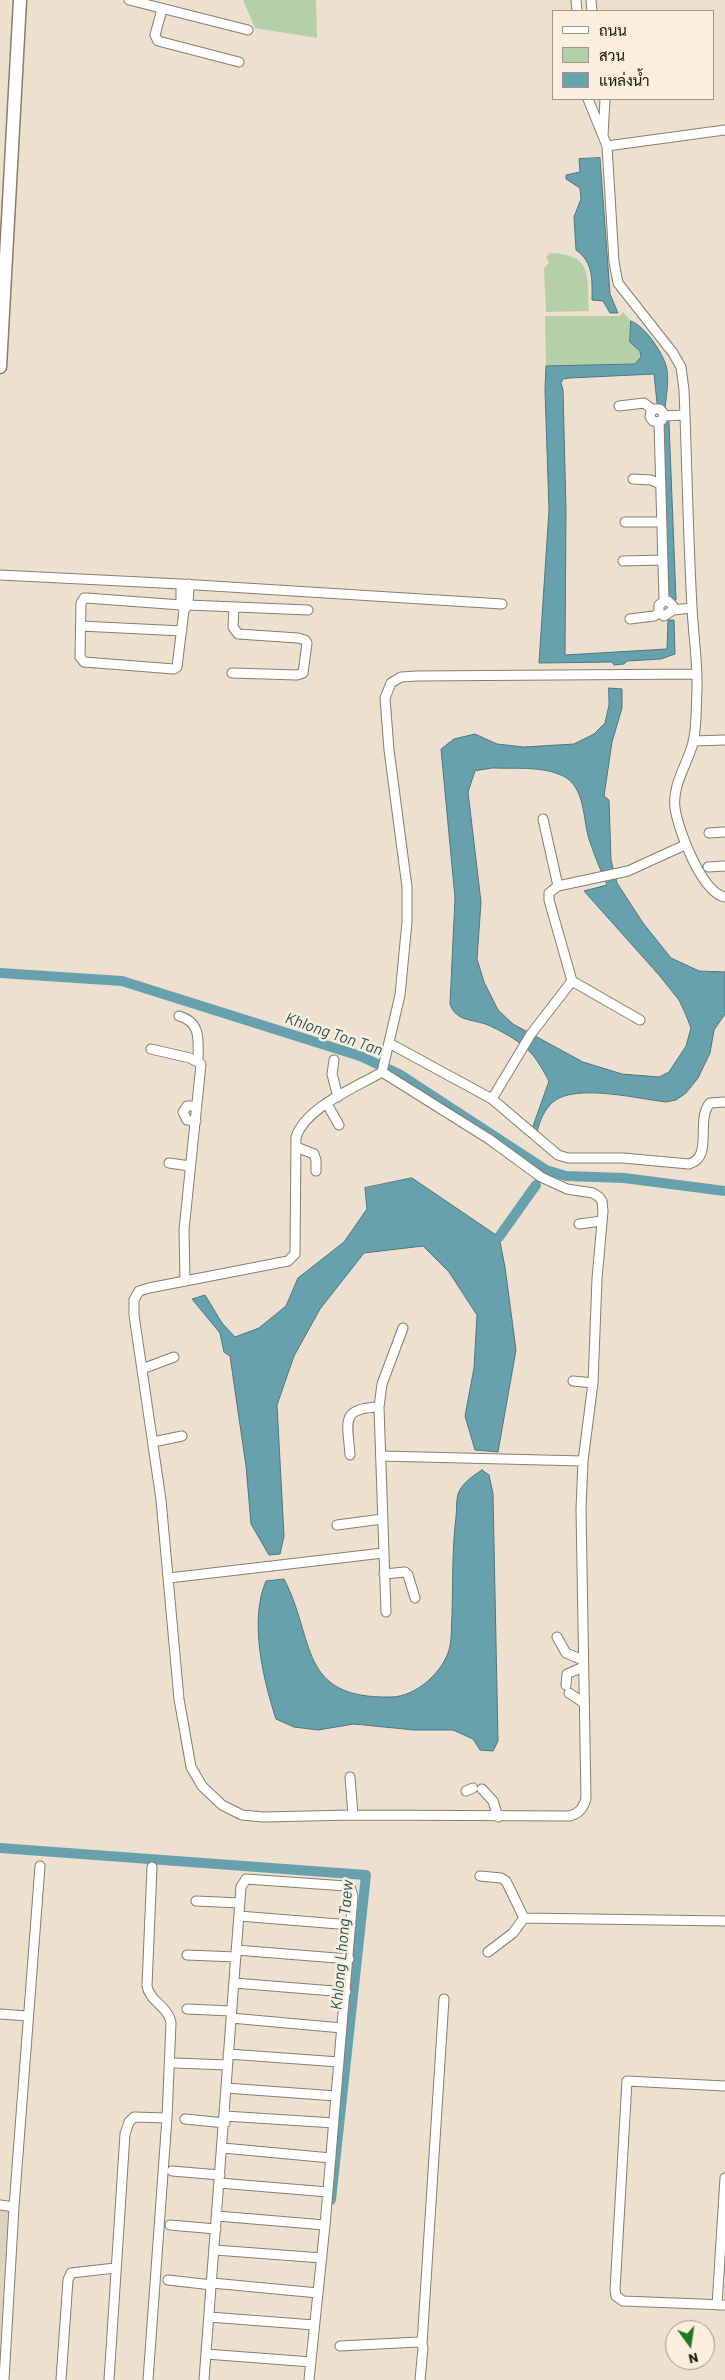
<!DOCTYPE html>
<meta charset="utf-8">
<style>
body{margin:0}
#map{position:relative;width:725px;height:2380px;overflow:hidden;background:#ede0cf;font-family:Barlow,Sarabun,sans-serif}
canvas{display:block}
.legend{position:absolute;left:552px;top:10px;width:162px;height:90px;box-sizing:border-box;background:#faeedc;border:1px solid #a0978a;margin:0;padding:6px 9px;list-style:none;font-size:15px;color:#18140e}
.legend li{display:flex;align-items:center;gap:10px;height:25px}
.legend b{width:25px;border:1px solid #a0978a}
.north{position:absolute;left:665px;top:2320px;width:50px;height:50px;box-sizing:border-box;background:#faeedc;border:1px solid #a0978a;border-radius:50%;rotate:166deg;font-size:14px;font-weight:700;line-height:20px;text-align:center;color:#18140e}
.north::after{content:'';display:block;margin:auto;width:18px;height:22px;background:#217724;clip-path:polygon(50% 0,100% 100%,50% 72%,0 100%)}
</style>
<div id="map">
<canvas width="725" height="2380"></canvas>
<ul class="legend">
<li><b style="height:6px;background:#fff"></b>ถนน</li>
<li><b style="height:14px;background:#b5d0a9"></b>สวน</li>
<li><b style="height:14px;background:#66a1ad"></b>แหล่งน้ำ</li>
</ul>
<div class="north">N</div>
</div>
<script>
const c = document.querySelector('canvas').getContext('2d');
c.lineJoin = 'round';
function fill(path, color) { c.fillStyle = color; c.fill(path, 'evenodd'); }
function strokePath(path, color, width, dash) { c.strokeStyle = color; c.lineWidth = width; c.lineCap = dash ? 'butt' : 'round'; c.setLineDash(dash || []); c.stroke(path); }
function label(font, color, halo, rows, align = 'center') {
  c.font = font + ' Barlow,sans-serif'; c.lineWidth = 5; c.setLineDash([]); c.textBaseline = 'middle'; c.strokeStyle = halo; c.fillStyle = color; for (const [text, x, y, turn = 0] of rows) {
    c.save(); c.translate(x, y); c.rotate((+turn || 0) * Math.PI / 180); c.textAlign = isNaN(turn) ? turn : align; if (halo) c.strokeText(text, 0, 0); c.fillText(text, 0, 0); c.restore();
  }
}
fill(new Path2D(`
 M0,2210L10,2211L0,2342Z`), '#ded3bf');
fill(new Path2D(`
 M243,0H316L317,38L255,28Z
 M550,253C594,255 587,276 589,311L546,312L544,269L549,262L546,257Z
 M623,312L631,321V342L640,351L641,358L635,364L546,366L545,316H620Z`), '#b5d0a9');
const water = new Path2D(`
 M600,158L610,294L618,313H610L603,301L592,300C592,280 594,263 576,250L574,217L581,199L580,188L566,179V175L580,172L579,159Z
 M631,321C645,326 665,355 667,370C669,382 666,397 665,409L657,403L654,374L570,378L563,379L561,383L563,390L566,510L565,655L667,649L668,620H674L675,654L661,659L627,661L624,664L614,665L612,662L539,663L549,510L545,389L546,366L635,364L641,357L640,351L630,342Z
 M669,422L676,600L673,602L666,595L662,423Z
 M609,688L622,689V708L612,742L604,796L609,800L611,860L617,883L643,923L671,958L699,971L725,972V1014L714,1030L710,1053L698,1078L686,1093L676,1100L666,1102C639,1099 575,1083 553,1102C544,1110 540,1120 537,1132L532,1129L549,1081C541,1067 535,1054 521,1044C512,1037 499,1030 488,1025C473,1019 456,1022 450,1004L455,898L441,749L454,739L475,734L497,744L524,747L574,744L594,734L605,723L609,705ZM493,768C515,769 541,766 561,775C587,786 582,821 590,842C595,857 601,871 607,885L584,891L659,975L679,1000L686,1015L691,1028L686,1046L669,1072L659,1077L622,1074L583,1062L513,1024L498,1010L484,982L477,959L481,902L468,792L475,771Z
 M412,1178L499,1237L505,1267L516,1350L498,1452L475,1450L465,1416L474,1368L477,1315L449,1272L423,1246L364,1253L320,1309L294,1356L277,1405L284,1536L280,1554L269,1555L251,1524L246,1466L230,1356L224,1352L220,1333L192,1299L205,1295L222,1323L235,1337L259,1328L286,1306L298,1278L344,1242L367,1209L365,1188Z
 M482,1470L489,1475L493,1494L498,1741L493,1751L480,1750L473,1739L453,1730H414L354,1724L318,1730L294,1727L276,1719C263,1679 249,1620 266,1581L284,1579C316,1640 297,1699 391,1697C416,1697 445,1671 450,1646C452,1636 451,1625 452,1615C453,1582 452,1549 456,1517C457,1509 456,1501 458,1494C462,1483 473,1476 482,1470Z`);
fill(water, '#66a1ad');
strokePath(water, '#4f777d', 1);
strokePath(new Path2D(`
 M0,973L122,981L360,1056L399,1074L546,1170L566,1176L624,1178L725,1191
 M499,1237L536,1185
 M0,1848L366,1875L331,2200`), '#66a1ad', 10);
const minor = new Path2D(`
 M129,0L248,30
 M576,0L577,11
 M591,0L592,11
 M162,9L155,35L158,41L239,62
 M588,99L607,146L614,262L618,283L673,353L681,367L684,390C687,462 688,535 692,607C693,634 698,662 697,690C696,707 697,726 693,743C687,765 672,785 675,808C678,830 702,893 725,897
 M603,135L605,99
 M607,146L725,130
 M619,406L644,403L653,410
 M664,416L685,415
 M659,422L653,421L650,417L651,412L655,409H660L664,414L662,420L659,422L664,601
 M633,479L651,480L660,484
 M625,522H661
 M623,561L663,560
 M0,575L181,584L502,604
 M181,584V605L184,610L177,667L174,669L84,662L80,657L81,603L84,598H86L181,605H188L308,610
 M186,608L188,605L189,584
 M673,610V606L668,601H664L659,605V612L664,616L673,610L692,608
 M630,619L654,616L660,613
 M81,626L182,631
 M232,673L297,675L303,673L307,643L305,640L298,638L238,634L233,627L234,607
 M693,741L725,740
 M543,819L558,886L549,893V900L572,981L640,1020
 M709,833L725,832
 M708,867L725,866
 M558,886L628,871L685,845
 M179,1016C202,1022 198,1042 198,1061
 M389,1043L492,1099L558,1155L568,1158H623L689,1164C714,1157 695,1120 710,1103L725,1102
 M151,1049L190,1058L201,1064L184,1230L185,1281
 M334,1060L332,1074L338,1097
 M382,1072L489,1139L541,1177L567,1189L593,1193L599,1197L602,1201L603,1211L597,1279L593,1383L583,1461L581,1509L586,1799C583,1808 579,1814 569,1816L353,1815L263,1817L242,1815L222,1805L202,1786L191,1767L179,1699L161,1500L134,1315V1300L139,1291L149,1288L288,1261L295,1254L296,1137C306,1107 355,1088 382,1072L400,995L407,922V887L389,750L385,698L391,683L401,677L417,676L697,674
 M492,1099L531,1034L572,981
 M327,1104L339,1125
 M196,1121L187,1120L183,1112L187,1106H197
 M296,1147L314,1154L316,1160V1171
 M169,1163L190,1166
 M579,1224L602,1221
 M142,1369L174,1357
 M573,1381L593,1383
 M153,1442L182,1436
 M350,1455C348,1423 339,1408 379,1407
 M381,1456L583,1461
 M337,1525L382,1519
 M384,1574L405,1572L408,1575L415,1598
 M169,1578L383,1553
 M386,1612L379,1407L382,1384L403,1328
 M557,1637L566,1653L583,1660
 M566,1685L567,1674L583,1667
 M569,1693L584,1703
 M350,1777L353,1815
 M482,1789L493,1801L498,1817
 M466,1791L473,1788
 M480,1876L501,1878L506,1881L524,1918L725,1921
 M196,1901L240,1903
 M239,1916L351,1925
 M236,1950L349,1959
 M488,1952L513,1933L524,1918
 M187,1955L236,1957
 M234,1983L346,1992
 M187,2009L231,2011
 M0,2014L28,2016
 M231,2018L342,2028
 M228,2054L339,2062
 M175,2063L227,2065
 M725,2086L627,2081L615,2290L616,2296L623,2301L725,2305
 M226,2088L336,2096
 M225,2116L334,2123
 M185,2119L225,2123
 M223,2148L331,2158
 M172,2171L220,2175
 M219,2183L328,2192
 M0,2205L14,2207
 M217,2216L325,2225
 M170,2225L216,2229
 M215,2250L322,2258
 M168,2280L212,2285
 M212,2283L318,2293
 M717,2305L725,2178
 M209,2317L314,2325
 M422,2344L444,1999
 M340,2346L418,2342L422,2344L423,2348L420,2380
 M206,2354L311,2362
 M4,2380L14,2207L40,1866
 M61,2380L68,2280L71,2273L115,2268
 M109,2380L125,2134L129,2122L134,2117L167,2118
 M148,2380L167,2118L171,2023C169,2007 149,2001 147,1986L152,1867
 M204,2380L241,1887L246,1879L346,1886L351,1889L353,1896L325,2225L309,2380`);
const secondary = new Path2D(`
 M0,367L20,0`);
strokePath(minor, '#887d6e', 11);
strokePath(secondary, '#887d6e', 15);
strokePath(minor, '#fff', 9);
strokePath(secondary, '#fff', 12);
label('italic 16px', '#22555f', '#faeedc', [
 ["Khlong Ton Tan",334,1034,19],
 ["Khlong Lhong Taew",342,1945,-85]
]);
</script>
